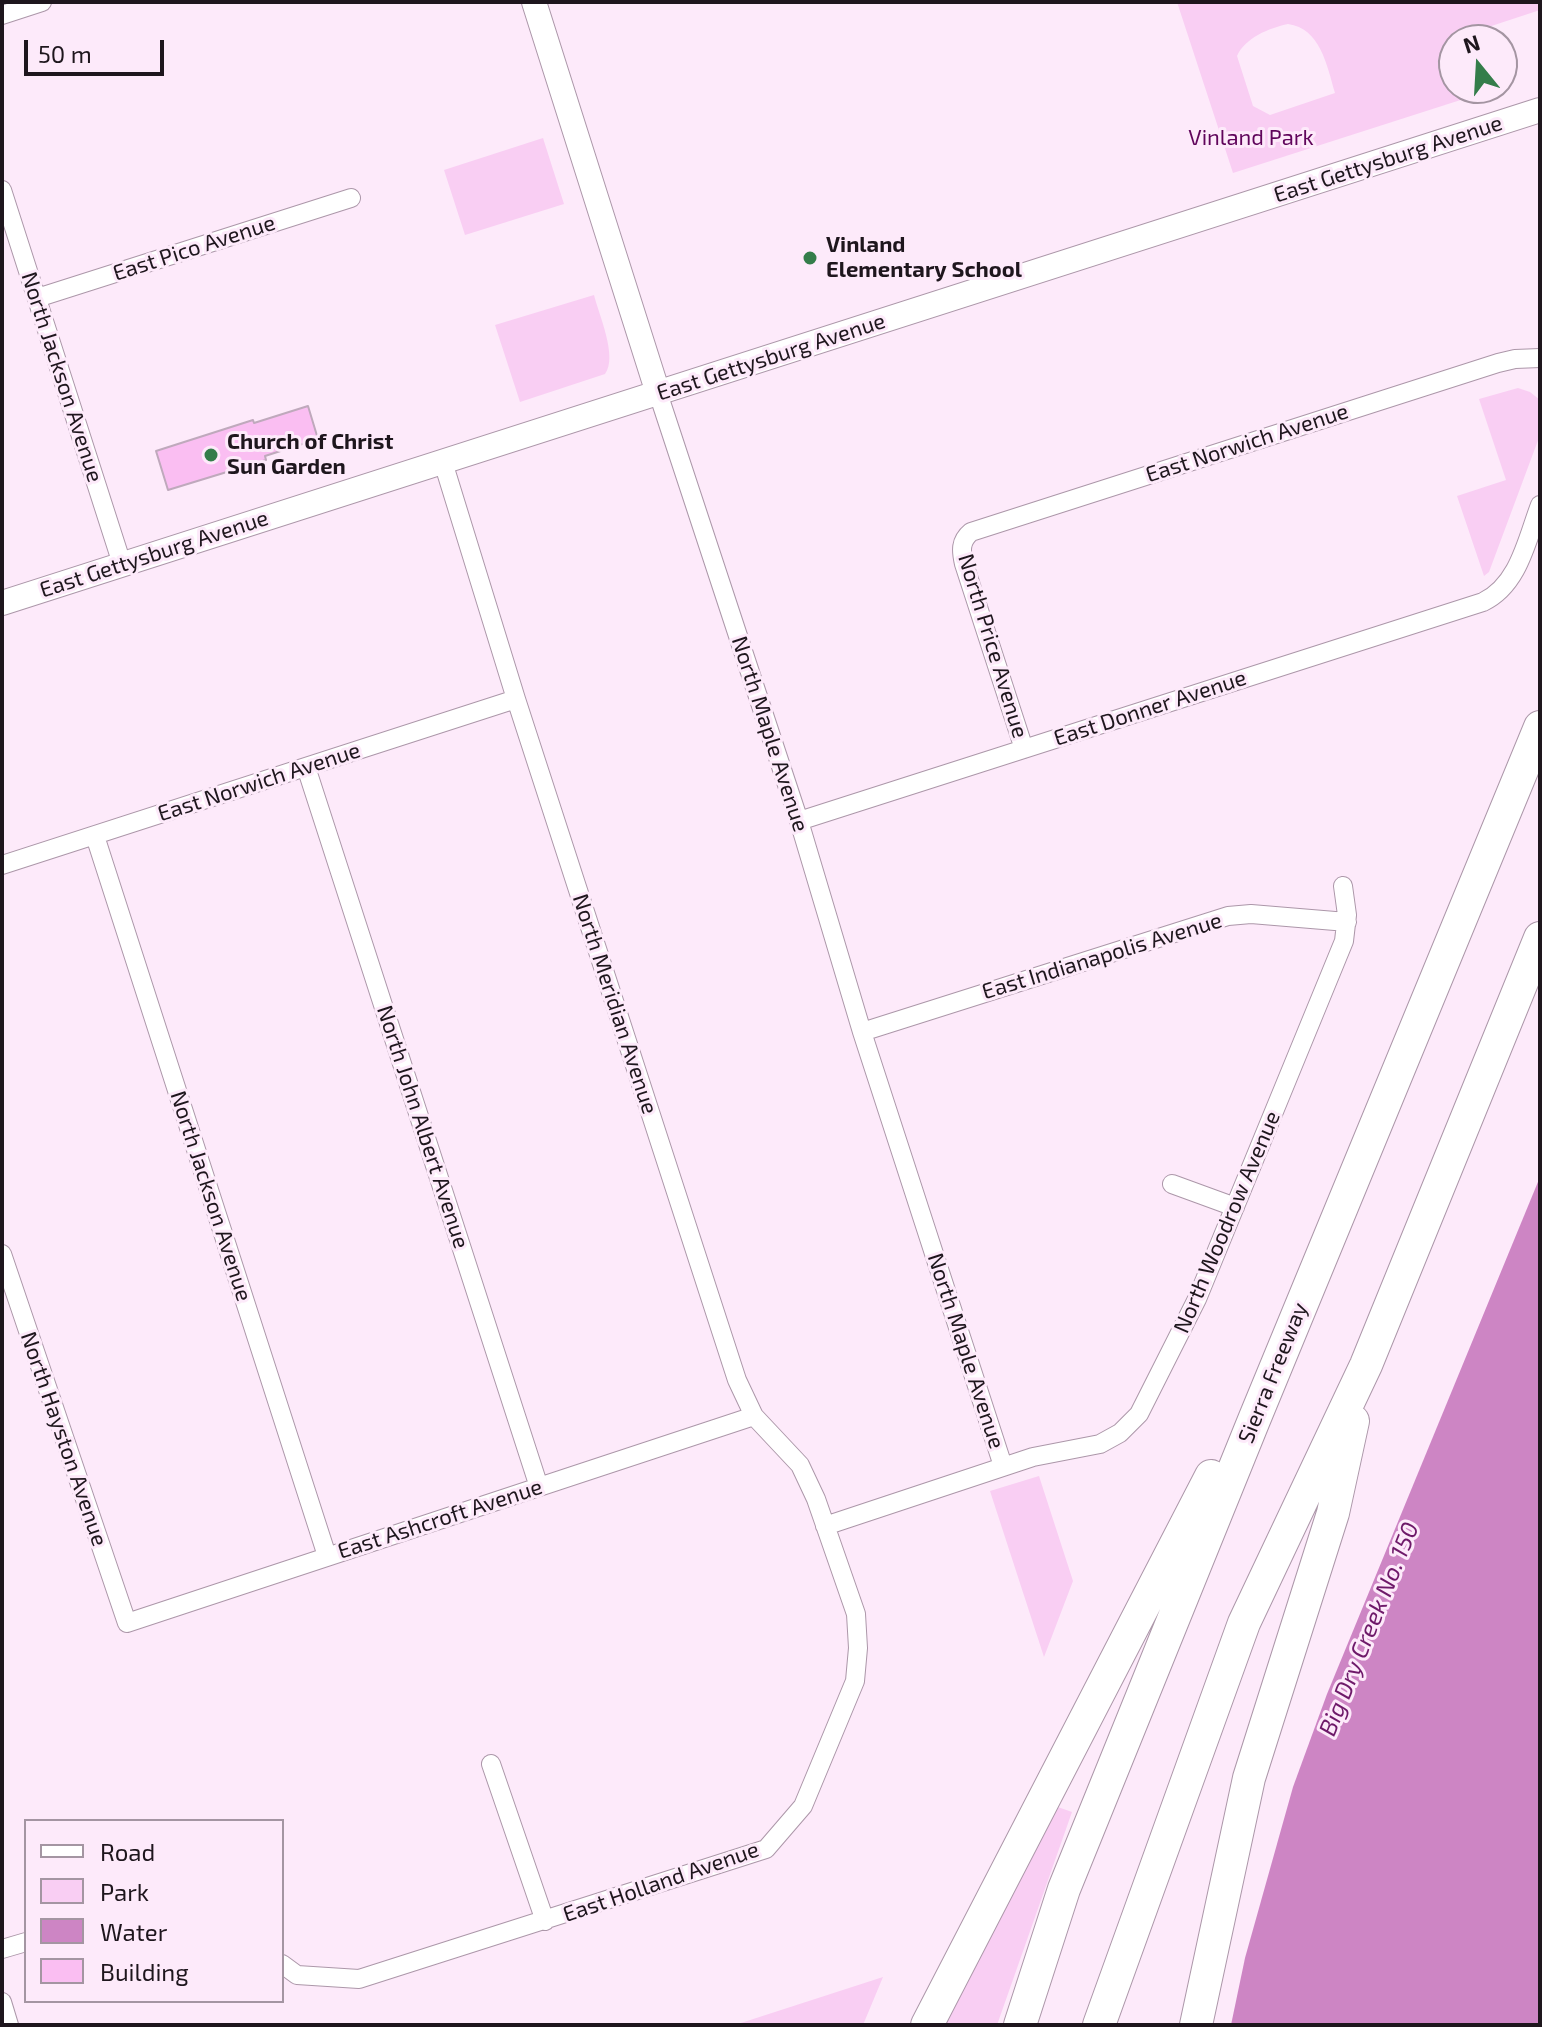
<!DOCTYPE html>
<style>
body{margin:0}
#map{position:relative;width:1542px;height:2027px;overflow:hidden;background:#fdeafa;font-family:"Exo 2",sans-serif}
canvas{display:block}
.frame{position:absolute;inset:0;border:4px solid #1e161d;pointer-events:none}
.legend{position:absolute;left:24px;top:1819px;width:260px;height:184px;box-sizing:border-box;background:#fdeafa;border:2px solid #a495a2;margin:0;padding:10px 14px;list-style:none;font-size:24px;color:#1e161d}
.legend li{display:flex;align-items:center;gap:16px;height:40px}
.legend b{width:40px;border:2px solid #a495a2}
.north{position:absolute;left:1438px;top:24px;width:80px;height:80px;box-sizing:border-box;background:#fdeafa;border:2px solid #a495a2;border-radius:50%;rotate:342deg;font-size:22px;font-weight:700;line-height:32px;text-align:center;color:#1e161d}
.north::after{content:'';display:block;margin:auto;width:28px;height:36px;background:#347d4a;clip-path:polygon(50% 0,100% 100%,50% 72%,0 100%)}
.scale{position:absolute;left:24px;top:40px;width:140px;height:36px;box-sizing:border-box;border:4px solid #1e161d;border-top:0;padding-left:10px;font-size:24px;line-height:28px;white-space:nowrap;color:#1e161d;-webkit-text-stroke:6px #fdeafa;paint-order:stroke}
</style>
<div id="map">
<canvas width="1542" height="2027"></canvas>
<div class="frame"></div>
<ul class="legend">
<li><b style="height:10px;background:#fff"></b>Road</li>
<li><b style="height:22px;background:#f9cef3"></b>Park</li>
<li><b style="height:22px;background:#cd85c4"></b>Water</li>
<li><b style="height:22px;background:#fabef2"></b>Building</li>
</ul>
<div class="north">N</div>
<div class="scale">50 m</div>
</div>
<script>
const c = document.querySelector('canvas').getContext('2d');
c.lineJoin = 'round';
function fill(path, color) { c.fillStyle = color; c.fill(path, 'evenodd'); }
function strokePath(path, color, width, dash) { c.strokeStyle = color; c.lineWidth = width; c.lineCap = dash ? 'butt' : 'round'; c.setLineDash(dash || []); c.stroke(path); }
function label(font, color, halo, rows, align = 'center') {
  c.font = font + ' "Exo 2",sans-serif'; c.lineWidth = 6; c.setLineDash([]); c.textBaseline = 'middle'; c.strokeStyle = halo; c.fillStyle = color; for (const [text, x, y, turn = 0] of rows) {
    c.save(); c.translate(x, y); c.rotate((+turn || 0) * Math.PI / 180); c.textAlign = isNaN(turn) ? turn : align; if (halo) c.strokeText(text, 0, 0); c.fillText(text, 0, 0); c.restore();
  }
}
fill(new Path2D(`
 M1177,2H1540V10L1452,39L1454,88H1464L1465,91L1474,88H1498L1233,173ZM1288,24C1320,28 1327,65 1335,93L1270,115L1253,106L1237,56C1245,38 1269,28 1288,24Z
 M543,138L564,204L465,235L444,170Z
 M594,295C599,315 618,357 605,374L520,402L495,325Z
 M1518,388L1530,392L1540,400V435L1489,572L1484,576L1457,496L1506,480L1479,399Z
 M1039,1476L1073,1581L1044,1657L990,1491Z
 M1055,1806L1072,1812L997,2025H940Z
 M883,1977L863,2025H734L744,2022Z`), '#f9cef3');
fill(new Path2D(`
 M1540,1177V2025H1231L1245,1958L1293,1787L1327,1694Z`), '#cd85c4');
const building = new Path2D(`
 M308,406L318,439L265,456L266,460L168,490L156,451L253,420L254,423Z`);
fill(building, '#fabef2');
strokePath(building, '#bfa9bc', 2);
const street = new Path2D(`
 M2,15L42,2
 M2,190L122,564
 M37,298L351,198
 M658,393L799,821L862,1032L1003,1466
 M1024,749L964,564C961,551 960,541 971,532L1498,363L1515,359L1540,358
 M306,767L539,1487
 M799,821L1483,602C1519,585 1527,539 1540,505
 M95,836L327,1556
 M2,865L516,699
 M862,1032L1228,916L1251,914L1347,922
 M1172,1184L1235,1207
 M2,1254L127,1623L754,1416
 M825,1526L1033,1457L1100,1444L1120,1433L1139,1414L1197,1299L1344,941L1347,915L1343,886
 M491,1764L545,1921
 M2,1949L26,1942
 M282,1964L297,1975L359,1979L766,1849L803,1806L855,1681L858,1648L856,1614L816,1499L800,1465L754,1416L737,1380L516,699L443,462
 M2,2002L9,2025`);
const secondary = new Path2D(`
 M534,2L658,393
 M2,603L1540,110`);
const highway = new Path2D(`
 M927,2025L1211,1476
 M1020,2025L1064,1889L1254,1420L1540,727
 M1099,2025L1244,1623L1366,1365L1540,938
 M1196,2025L1249,1778L1333,1513L1353,1421`);
strokePath(street, '#ac97a9', 20);
strokePath(secondary, '#ac97a9', 26);
strokePath(highway, '#ac97a9', 34);
strokePath(street, '#fff', 18);
strokePath(secondary, '#fff', 24);
strokePath(highway, '#fff', 32);
for (const [x, y, r, color] of [
 [810,258,8,"#347d4a"],
 [211,455,8,"#347d4a"]
]) { const dot = new Path2D(); dot.arc(x, y, r, 0, 2 * Math.PI); c.fillStyle = color; c.fill(dot); strokePath(dot, '#fdeafa', 3); }
label('22px', '#60055b', '#fdeafa', [
 ["Vinland Park",1251,138]
]);
label('22px', '#1e161d', '#fdeafa', [
 ["East Gettysburg Avenue",1388,159,-18],
 ["East Pico Avenue",194,248,-18],
 ["East Gettysburg Avenue",771,357,-18],
 ["North Jackson Avenue",62,377,72],
 ["East Norwich Avenue",1247,443,-18],
 ["East Gettysburg Avenue",154,554,-18],
 ["North Price Avenue",993,646,73],
 ["East Donner Avenue",1150,708,-18],
 ["North Maple Avenue",770,734,72],
 ["East Norwich Avenue",259,782,-18],
 ["East Indianapolis Avenue",1102,956,-17],
 ["North Meridian Avenue",615,1004,72],
 ["North John Albert Avenue",423,1127,72],
 ["North Jackson Avenue",211,1196,72],
 ["North Woodrow Avenue",1227,1222,-67],
 ["North Maple Avenue",966,1351,72],
 ["Sierra Freeway",1273,1373,-68],
 ["North Hayston Avenue",64,1439,71],
 ["East Ashcroft Avenue",440,1519,-18],
 ["East Holland Avenue",661,1882,-19]
]);
label('bold 22px', '#1e161d', '#fdeafa', [
 ["Vinland",826,245],
 ["Elementary School",826,270],
 ["Church of Christ",227,442],
 ["Sun Garden",227,467]
], 'left');
label('italic 24px', '#6e1969', '#fdeafa', [
 ["Big Dry Creek No. 150",1369,1629,-68]
]);
</script>
